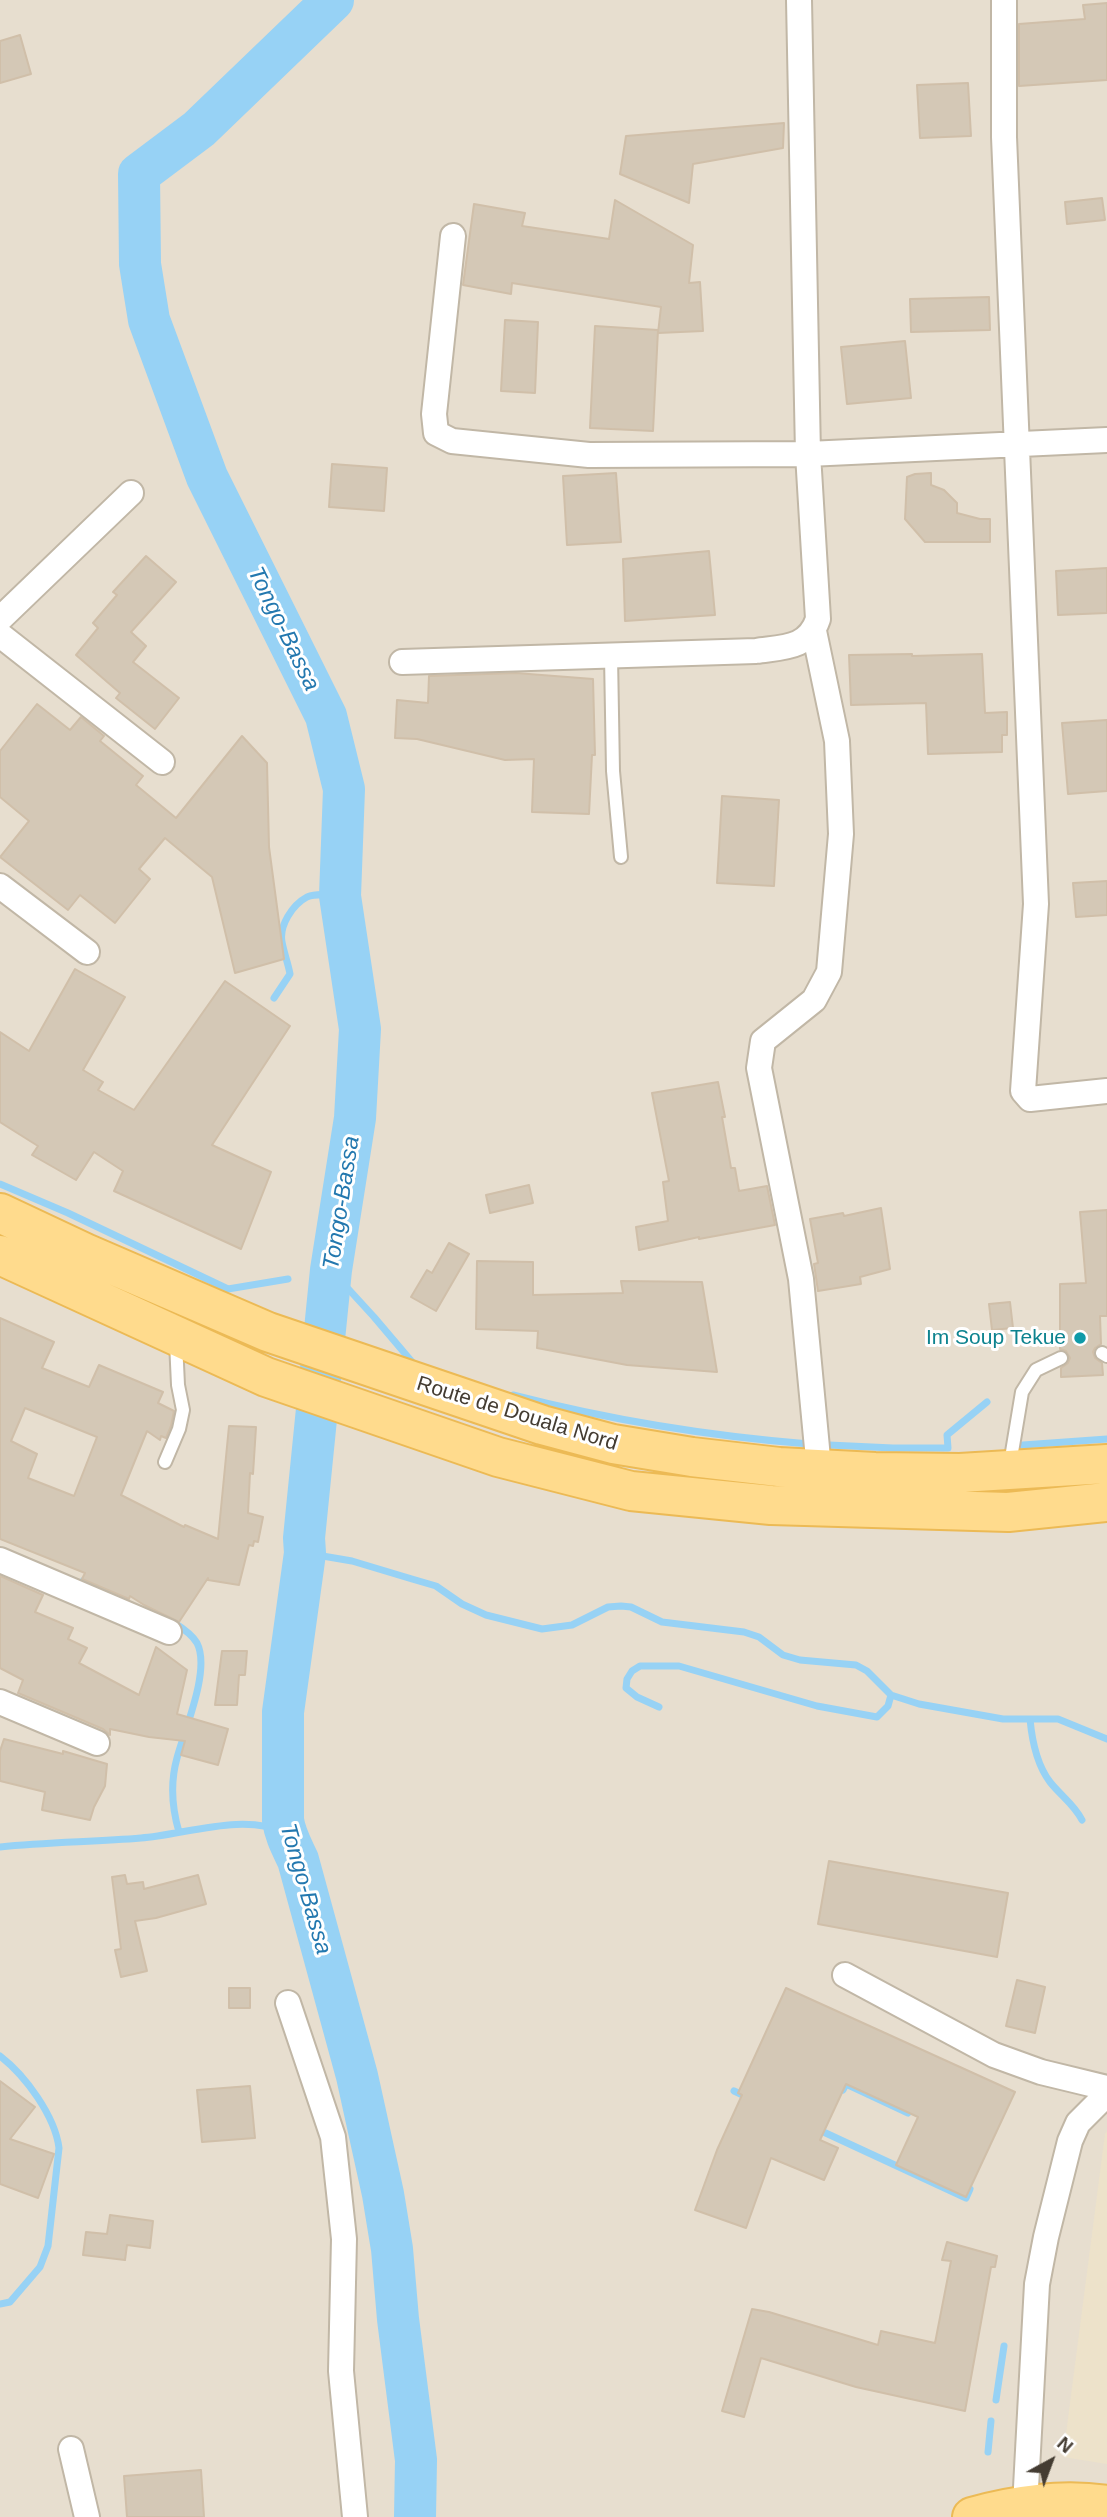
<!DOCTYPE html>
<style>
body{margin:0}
#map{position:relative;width:1107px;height:2517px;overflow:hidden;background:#f2ede1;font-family:Arial,sans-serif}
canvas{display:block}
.north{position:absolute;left:1016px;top:2426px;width:70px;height:70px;-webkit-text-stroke:5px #fff;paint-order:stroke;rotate:41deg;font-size:19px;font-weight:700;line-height:28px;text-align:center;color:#443c32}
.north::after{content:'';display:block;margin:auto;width:24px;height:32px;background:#443c32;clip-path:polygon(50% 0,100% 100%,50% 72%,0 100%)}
</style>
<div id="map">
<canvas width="1107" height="2517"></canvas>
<div class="north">N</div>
</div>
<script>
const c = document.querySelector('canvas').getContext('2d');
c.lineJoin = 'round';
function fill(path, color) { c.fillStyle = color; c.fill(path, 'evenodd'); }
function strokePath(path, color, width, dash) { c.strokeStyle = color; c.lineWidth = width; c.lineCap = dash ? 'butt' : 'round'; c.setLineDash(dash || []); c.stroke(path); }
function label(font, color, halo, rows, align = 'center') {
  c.font = font + ' Arial,sans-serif'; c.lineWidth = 6; c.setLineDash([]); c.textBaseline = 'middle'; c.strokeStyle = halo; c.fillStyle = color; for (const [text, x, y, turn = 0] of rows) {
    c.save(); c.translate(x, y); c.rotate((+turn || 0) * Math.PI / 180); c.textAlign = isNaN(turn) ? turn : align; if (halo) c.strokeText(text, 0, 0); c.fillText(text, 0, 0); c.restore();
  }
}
fill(new Path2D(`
 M0,0H1107V2517H0Z`), '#e7decf');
fill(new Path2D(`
 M1107,2131V2464L1063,2457L1105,2134Z`), '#ede2ca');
strokePath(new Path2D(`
 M274,998L290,974C288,963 284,953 282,942C279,926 292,905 307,897C317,893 330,895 340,896
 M0,1184L68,1213L228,1289L288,1279
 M331,1270L374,1317L413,1363
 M513,1395C610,1420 709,1436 809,1444
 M829,1445L893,1448H948L947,1435L987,1402
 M1023,1445L1107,1439
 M305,1553L352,1561L412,1579L436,1586L462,1604L486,1615L542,1629L572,1625L608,1607L621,1606L631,1607L662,1622L744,1632L759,1637L783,1655L800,1660L856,1665L867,1671L891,1695L919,1704L1003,1719H1058L1107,1739
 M83,1581L108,1593
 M173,1622C181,1627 192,1634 197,1643C211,1670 184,1731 177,1758C170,1783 172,1808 179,1832
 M659,1707L637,1697L626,1688L627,1679L632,1671L640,1666H679L817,1706L877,1717L888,1706L891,1695
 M1030,1719C1032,1741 1037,1765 1050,1782C1061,1796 1074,1804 1082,1820
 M0,1847C47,1842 94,1842 141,1838C184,1835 244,1812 285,1833
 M0,2056C25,2075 55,2116 59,2148L48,2246L40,2267L10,2302L0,2304
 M843,2090L846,2084L908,2113
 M734,2091L749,2098
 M817,2129L966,2198L970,2189
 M996,2400L1004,2346
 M988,2452L991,2421`), '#97d2f5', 7);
strokePath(new Path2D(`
 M333,0L199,129L139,174L140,264L149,320L207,477L326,716L344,789L340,896L360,1029L355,1118L331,1270L304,1538L305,1553L283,1712V1820C285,1835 292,1847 298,1860L357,2076L383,2194L392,2249L398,2319L416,2460L415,2517`), '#97d2f5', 42);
const building = new Path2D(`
 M1107,3V80L1019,86V24L1085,19L1083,5Z
 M20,35L31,74L0,83V41Z
 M968,83L971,136L920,138L917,85Z
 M784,123L783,148L693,164L689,203L620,174L626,136Z
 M1102,198L1105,220L1067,224L1065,202Z
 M615,200L693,245L689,283L700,282L703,331L658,333L661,307L512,283L511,294L463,285L474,204L525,213L522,226L609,239Z
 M989,297L990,330L911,332L910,299Z
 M505,320L538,322L535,393L501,391Z
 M595,326L658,330L653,431L590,428Z
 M905,341L911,398L847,404L841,347Z
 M332,464L387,468L384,511L329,507Z
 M616,473L621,542L567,545L563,476Z
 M931,473V485L944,490L957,503V513L980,519H990V542H925L905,519L907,477L915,474Z
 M709,551L715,615L625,621L623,559Z
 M146,556L176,582L131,632L146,646L133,662L179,698L155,729L116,698L120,693L76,655L98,628L93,623L117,595L113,592Z
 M1107,568V613L1058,615L1056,571Z
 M912,654V656L982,654L985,713L1007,712V735H1002V752L928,754L926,703L851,705L849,655Z
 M516,673L593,679L595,755H592L589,814L532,812L534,759L505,760L417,739L395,738L397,700L428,703L429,676Z
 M37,704L70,730L81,717L104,736L100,741L143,776L136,785L176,818L242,736L267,763L269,847L284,959L235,973L212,877L165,838L139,869L150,879L115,923L80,895L68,910L0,857L29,821L0,797V751Z
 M1107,720V791L1068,794L1062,723Z
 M722,796L779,800L774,886L717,883Z
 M1107,881V915L1076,917L1073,883Z
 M75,969L125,997L83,1070L103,1082L98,1090L134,1110L225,981L290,1026L212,1145L271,1172L241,1249L114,1191L123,1171L94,1152L76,1180L32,1155L38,1146L0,1122V1032L29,1051Z
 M718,1082L725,1117H722L731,1168H735L739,1191L767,1186L775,1225L699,1239V1237L639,1250L636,1227L668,1221L663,1182L669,1181L652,1093Z
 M529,1185L533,1203L490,1213L486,1195Z
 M881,1208L890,1269L860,1277L861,1284L818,1291L814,1264L818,1263L810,1219L843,1213L844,1216Z
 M1107,1210V1316H1100L1101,1344L1095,1348L1093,1352L1095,1358L1102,1363L1103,1375L1061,1377V1368L1068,1363L1070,1358L1066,1351L1060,1349V1284L1086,1283L1080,1212Z
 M449,1243L469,1254L436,1311L411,1297L427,1270L432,1273Z
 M477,1261L533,1262V1295L623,1293L621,1281L702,1282L717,1372L627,1365L537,1348L538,1331L476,1329Z
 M1010,1302L1013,1328L992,1330L989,1304Z
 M0,1318L54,1342L42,1368L89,1387L99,1365L163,1392L158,1403L174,1411L171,1426L166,1438L161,1436L160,1440L147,1431L121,1495L184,1527L185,1525L218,1539L229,1426L256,1427L253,1474L250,1473L248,1513L263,1517L258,1542L254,1541L253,1546L249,1545L239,1585L208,1580V1578L179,1622L144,1605L130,1596L129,1599L82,1579L85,1573L0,1539ZM25,1408L97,1437L74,1496L28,1478L37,1454L11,1441Z
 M0,1576L43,1595L35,1612L73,1628L68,1639L87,1648L79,1663L139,1695L156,1647L187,1670L177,1714L228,1729L218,1765L181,1755L185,1741L149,1737L110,1729V1735L103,1729L18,1693L23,1680L0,1668Z
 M222,1651H247L245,1675H239L237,1705H215Z
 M4,1739L63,1754V1751L107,1764L105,1786L94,1807L90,1820L42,1810L45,1792L0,1781V1751Z
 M829,1861L1008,1893L997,1957L818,1924Z
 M125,1875L127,1884L143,1882L144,1889L198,1875L206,1904L156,1918L135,1921L147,1971L121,1977L115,1950L121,1949L112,1877Z
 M1017,1980L1045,1987L1035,2033L1006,2026Z
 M229,1988H250V2008H229Z
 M786,1988L1015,2092L966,2197L896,2165L918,2117L846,2084L820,2140L838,2148L824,2180L771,2158L746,2228L695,2210L717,2150L742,2095L738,2093Z
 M0,2081L35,2107L10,2139L54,2154L38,2198L0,2184Z
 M250,2086L255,2138L202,2142L197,2090Z
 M110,2215L153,2221L150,2248L127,2245L125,2260L83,2255L86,2232L107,2234Z
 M947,2242L997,2256L995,2267H991L965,2411L856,2387L761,2358L744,2417L722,2411L752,2309L769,2312L878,2345L881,2331L935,2343L951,2261L942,2260Z
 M201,2470L204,2517H127L124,2476Z`);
fill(building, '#d4c8b6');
strokePath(building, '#d0bfa9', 2);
const service = new Path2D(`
 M611,656L613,771L621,857
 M1102,1353L1107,1356
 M165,1462L179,1429L183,1410L178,1385L176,1342
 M1010,1464L1022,1392L1036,1370L1061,1358`);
const minor = new Path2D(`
 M1004,0V137L1036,904L1023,1091L1030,1099L1107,1091
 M453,236L434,414L436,433L452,441L589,455L808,454L1107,440
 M0,619L131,493
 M814,631L837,741L841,834L829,972L814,1000L763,1041L759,1068L801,1279L819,1469
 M0,635L162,762
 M402,662L756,651C783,647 808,649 818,619L808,454L799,0
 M0,886L87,952
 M0,1560L169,1632
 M0,1702L97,1743
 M845,1975L994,2055L1041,2072L1107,2088
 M288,2003L333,2137L344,2239L341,2371L355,2517
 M71,2449L87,2517
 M1025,2506L1037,2284L1046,2237L1070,2141L1078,2123L1107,2094`);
const primary = new Path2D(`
 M0,1213L85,1253L268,1332L542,1425L613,1444L692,1457L779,1467L875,1472L960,1473L1107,1464
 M0,1255L266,1377L498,1457L631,1491L771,1505L1008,1512L1107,1502
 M972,2517C1013,2505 1064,2498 1107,2505`);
strokePath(service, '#c1b7a6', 16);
strokePath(minor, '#c1b7a6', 28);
strokePath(primary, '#ecba55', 42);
strokePath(service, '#fff', 12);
strokePath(minor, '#fff', 24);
strokePath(primary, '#ffdb8d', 38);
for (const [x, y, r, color] of [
 [1080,1338,7,"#0f9aa8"]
]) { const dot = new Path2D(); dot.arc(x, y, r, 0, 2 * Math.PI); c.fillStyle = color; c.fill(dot); strokePath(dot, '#fff', 2.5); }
label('21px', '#0d838f', '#fff', [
 ["Im Soup Tekue",1066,1338]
], 'right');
label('21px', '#443c32', '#fff', [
 ["Route de Douala Nord",517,1414,17]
]);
label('italic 23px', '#2378af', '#fff', [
 ["Tongo-Bassa",283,629,64],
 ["Tongo-Bassa",342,1203,-81],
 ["Tongo-Bassa",305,1889,74]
]);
</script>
